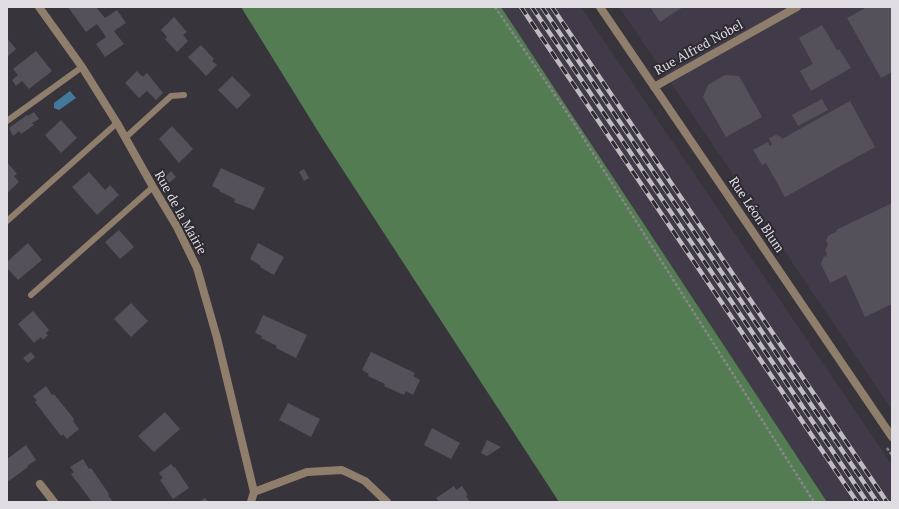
<!DOCTYPE html>
<meta charset="utf-8">
<style>
body{margin:0}
#map{position:relative;width:899px;height:509px;overflow:hidden;background:#38343c;font-family:"PT Serif",serif}
canvas{display:block}
.frame{position:absolute;inset:0;border:8px solid #dfdde2;pointer-events:none}
</style>
<div id="map">
<canvas width="899" height="509"></canvas>
<div class="frame"></div>
</div>
<script>
const c = document.querySelector('canvas').getContext('2d');
c.lineJoin = 'round';
function fill(path, color) { c.fillStyle = color; c.fill(path, 'evenodd'); }
function strokePath(path, color, width, dash) { c.strokeStyle = color; c.lineWidth = width; c.lineCap = dash ? 'butt' : 'round'; c.setLineDash(dash || []); c.stroke(path); }
function label(font, color, halo, rows, align = 'center') {
  c.font = font + ' "PT Serif",serif'; c.lineWidth = 4; c.setLineDash([]); c.textBaseline = 'middle'; c.strokeStyle = halo; c.fillStyle = color; for (const [text, x, y, turn = 0] of rows) {
    c.save(); c.translate(x, y); c.rotate((+turn || 0) * Math.PI / 180); c.textAlign = isNaN(turn) ? turn : align; if (halo) c.strokeText(text, 0, 0); c.fillText(text, 0, 0); c.restore();
  }
}
fill(new Path2D(`
 M501,7H581L892,465V502H827Z
 M619,7H892V410L690,111Z`), '#413a48');
fill(new Path2D(`
 M241,7H501L827,502H559L324,141Z`), '#547c52');
fill(new Path2D(`
 M70,91L76,98L59,110L54,108V103Z`), '#437a9b');
fill(new Path2D(`
 M68,7H96L105,18L117,10L126,23L114,31L124,44L105,57L96,44L106,37L97,24L86,32Z
 M650,7H683L660,22Z
 M867,7H892V72L881,78L847,18Z
 M174,17L187,32L183,35L188,41L177,52L165,39L167,37L161,30Z
 M822,25L837,50L839,49L851,68L811,91L800,71L813,64L799,38Z
 M7,38L16,49L7,57Z
 M201,45L214,59L212,61L217,65L206,76L188,57Z
 M36,51L52,71L29,89L22,81L16,86L12,80L18,75L13,69Z
 M137,71L143,77L147,73L163,93L156,100L147,91L139,98L125,83Z
 M725,75L739,76L762,117L726,137L703,97L708,85Z
 M232,76L251,95L237,109L218,90Z
 M822,99L828,110L798,126L792,115Z
 M850,101L875,147L785,197L766,163L762,165L753,150L768,142L770,146L772,144L769,138L776,135L781,137L782,139Z
 M34,112L39,119L32,123L34,125L21,134L19,131L13,136L9,128L27,115L28,116Z
 M61,120L77,138L61,153L45,135Z
 M172,126L193,149L179,163L159,139Z
 M7,162L17,174L14,176L19,182L7,193Z
 M221,168L265,188L254,210L234,202L235,199L219,191L220,190L212,186Z
 M304,169L309,178L304,181L299,172Z
 M171,171L176,177L169,183L164,178Z
 M89,172L105,190L110,185L119,195L97,215L72,187Z
 M892,203V304L865,317L846,275L830,283L821,264L824,256L826,257L827,252L825,251L828,244L826,241L828,236L837,231L836,230Z
 M119,230L134,247L120,259L105,242Z
 M28,243L42,260L18,280L7,268V262Z
 M258,243L284,257L274,275L260,267L261,266L250,259Z
 M131,303L148,321L131,337L114,319Z
 M33,311L49,330L46,333L48,335L43,340L41,337L34,343L18,324Z
 M263,315L307,335L296,358L276,348L277,346L261,338L262,336L255,333Z
 M31,352L35,357L28,363L23,358Z
 M371,352L415,373L413,376L420,380L413,395L406,391L404,395L384,386L385,384L368,376L369,374L362,370Z
 M46,386L52,395L54,394L74,419L73,421L79,429L67,439L63,434L61,436L35,402L37,400L33,396Z
 M288,403L320,419L311,437L279,420Z
 M165,412L180,429L154,452L138,436Z
 M432,428L460,443L451,459L424,445Z
 M487,440L501,447L487,456L481,453Z
 M26,445L36,460L27,466L28,467L9,481L7,479V459Z
 M83,459L89,469L91,468L109,494L108,495L113,502H92L71,474L74,472L70,467Z
 M171,464L174,468L175,467L189,488L173,499L160,480L163,478L159,473Z
 M454,486L456,490L462,486L468,495L466,496L470,502H439L436,498Z
 M205,498L208,502H199Z`), '#55515a');
strokePath(new Path2D(`
 M495,7L572,120L814,502
 M887,448L892,455`), '#88858c', 2.5, [3, 2]);
strokePath(new Path2D(`
 M7,121L82,67
 M125,138L171,96L184,95
 M7,221L117,123
 M31,295L153,187`), '#8f7e6b', 6);
strokePath(new Path2D(`
 M39,7L82,67L117,123L153,187L177,227L197,268L217,338L254,492L251,502
 M600,7L892,437
 M654,87L797,7
 M40,484L54,502
 M254,492L307,472L342,470L365,481L387,502`), '#8f7e6b', 8);
const rail = new Path2D(`
 M521,7L857,502
 M532,7L867,502
 M542,7L877,502
 M552,7L887,502`);
strokePath(rail, '#bebcc1', 4.5);
strokePath(rail, '#2e2a32', 3, [9]);
label('13px', '#dfdde2', '#2e2a32', [
 ["Rue Alfred Nobel",699,48,-29],
 ["Rue de la Mairie",180,213,61],
 ["Rue Léon Blum",756,215,56]
]);
</script>
